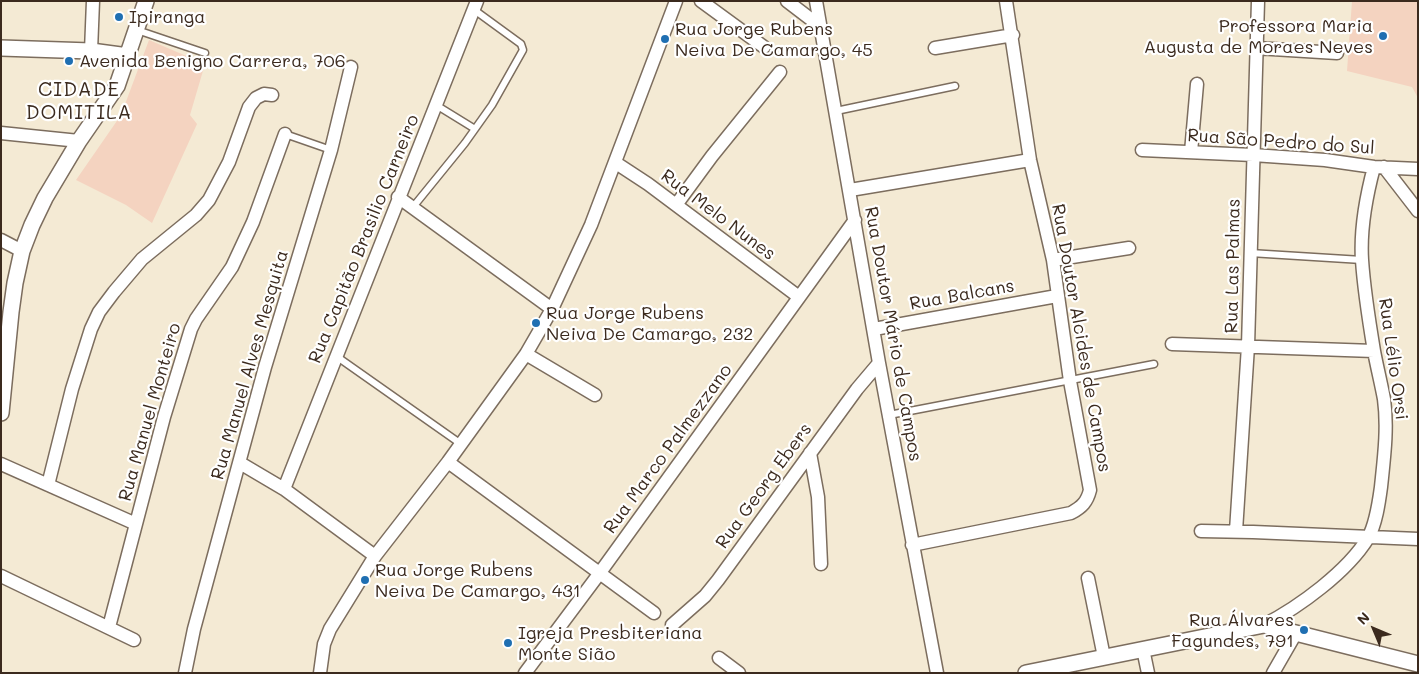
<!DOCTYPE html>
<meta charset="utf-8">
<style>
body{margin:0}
#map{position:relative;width:1419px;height:674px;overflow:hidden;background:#f4ead4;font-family:Mali,sans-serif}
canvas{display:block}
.frame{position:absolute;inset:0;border:2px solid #3b2a1e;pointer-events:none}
.north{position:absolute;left:1349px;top:604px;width:50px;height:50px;-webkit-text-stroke:4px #fff;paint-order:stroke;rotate:315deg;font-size:14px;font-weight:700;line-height:20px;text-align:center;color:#3b2a1e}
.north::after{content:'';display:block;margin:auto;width:18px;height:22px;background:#3b2a1e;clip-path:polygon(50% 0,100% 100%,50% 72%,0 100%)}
</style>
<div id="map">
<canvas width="1419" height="674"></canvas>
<div class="frame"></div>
<div class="north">N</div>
</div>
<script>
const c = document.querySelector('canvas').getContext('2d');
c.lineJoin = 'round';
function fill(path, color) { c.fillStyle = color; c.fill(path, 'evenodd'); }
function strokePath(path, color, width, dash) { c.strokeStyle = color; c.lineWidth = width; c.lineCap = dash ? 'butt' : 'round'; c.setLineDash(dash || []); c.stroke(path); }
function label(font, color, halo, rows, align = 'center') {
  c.font = font + ' Mali,sans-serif'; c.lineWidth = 4.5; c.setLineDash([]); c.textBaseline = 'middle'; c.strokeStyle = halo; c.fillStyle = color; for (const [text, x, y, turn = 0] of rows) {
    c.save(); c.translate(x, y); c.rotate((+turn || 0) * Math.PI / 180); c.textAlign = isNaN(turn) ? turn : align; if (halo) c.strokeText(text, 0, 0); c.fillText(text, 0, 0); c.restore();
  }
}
fill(new Path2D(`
 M1352,1H1418V98L1412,87L1347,71Z
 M149,40L205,64L190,115L197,124L152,223L126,205L76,180L121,115Z`), '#f4d3c0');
const service = new Path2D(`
 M137,30L205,53
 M436,105L475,129
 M836,111L955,86
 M285,134L331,150
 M413,207L465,143L492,105L523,50L521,44L473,9
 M1250,253L1362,260
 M336,356L461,444
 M889,415L1154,364`);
const minor = new Path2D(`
 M701,1L764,47
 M787,1L821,27
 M816,1L879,363L937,673
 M935,48L1013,35
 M1256,48L1337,53
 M91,51L93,1
 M1,133L79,141
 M1142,150L1253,155L1325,160L1374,167L1418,169
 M1191,152L1197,84
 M616,163L648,184L799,297
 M1384,167L1418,211
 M850,190L1030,160
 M398,197L552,309
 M676,205L712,156L780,72
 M1,240L22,251
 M1053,260L1129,248
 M874,329L1057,296
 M1172,344L1374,351
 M526,354L595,395
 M810,453L818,497L821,564
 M448,462L654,613
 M240,463L284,489L375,556
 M1,464L136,524
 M48,485L72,389L91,329L99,312L114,292L142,259L196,215L209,200L229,162L249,107L256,98L264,94L272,95
 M284,489L477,1
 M1201,531L1253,532L1418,539
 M1236,531L1248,346L1258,1
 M912,545L1071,513C1082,507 1087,502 1090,490L1070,381L1053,260L1030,160L1006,1
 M1,576L134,640
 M1088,578L1104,657
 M672,625L705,596L718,580L857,389L879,363
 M1264,625C1299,607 1347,572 1368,538C1376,524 1379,502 1381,487C1384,458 1388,428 1384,399C1381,383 1377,367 1374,351C1369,321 1364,290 1362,260C1360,228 1366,197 1374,167
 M109,627L164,417L191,329L196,319L232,267L253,222L285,134
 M1143,649L1148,673
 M719,658L739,673
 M185,673L194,629L265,367L331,150L351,67
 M320,673L324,644L330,629L375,556L448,462L526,354L552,309L591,225L676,1
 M525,673L599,574L855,220
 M1273,673L1296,633`);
const tertiary = new Path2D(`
 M1,48L91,51L128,56
 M1,413L11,312L15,283L22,251L32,225L45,198L79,141L117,86L146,1
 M1026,673L1264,625L1418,664`);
strokePath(service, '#7c6d5e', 9);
strokePath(minor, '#7c6d5e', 15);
strokePath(tertiary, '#7c6d5e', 18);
strokePath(service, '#fff', 6);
strokePath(minor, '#fff', 12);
strokePath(tertiary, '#fff', 15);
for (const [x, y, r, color] of [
 [119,17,5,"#1f6fb2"],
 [1383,36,5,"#1f6fb2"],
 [665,39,5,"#1f6fb2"],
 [69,61,5,"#1f6fb2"],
 [536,323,5,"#1f6fb2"],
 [365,580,5,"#1f6fb2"],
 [1304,630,5,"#1f6fb2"],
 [508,643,5,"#1f6fb2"]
]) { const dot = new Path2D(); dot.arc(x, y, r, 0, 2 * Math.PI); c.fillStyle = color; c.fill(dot); strokePath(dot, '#fff', 2); }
label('18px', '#3b2a1e', '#fff', [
 ["Ipiranga",129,17],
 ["Professora Maria",1373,26,"right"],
 ["Augusta de Moraes Neves",1373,47,"right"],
 ["Rua Jorge Rubens",675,29],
 ["Neiva De Camargo, 45",675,50],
 ["Avenida Benigno Carrera, 706",79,61],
 ["Rua Jorge Rubens",546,313],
 ["Neiva De Camargo, 232",546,334],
 ["Rua Jorge Rubens",375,570],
 ["Neiva De Camargo, 431",375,591],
 ["Rua Álvares",1294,620,"right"],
 ["Fagundes, 791",1294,641,"right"],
 ["Igreja Presbiteriana",518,633],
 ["Monte Sião",518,654]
], 'left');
label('18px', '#3b2a1e', '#fff', [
 ["Rua São Pedro do Sul",1281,142,4],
 ["Rua Melo Nunes",718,215,37],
 ["Rua Capitão Brasilio Carneiro",364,239,-68],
 ["Rua Las Palmas",1233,266,-89],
 ["Rua Balcans",962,295,-10],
 ["Rua Doutor Mário de Campos",893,334,80],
 ["Rua Doutor Alcides de Campos",1081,338,80],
 ["Rua Lélio Orsi",1393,359,82],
 ["Rua Manuel Alves Mesquita",250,365,-74],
 ["Rua Manuel Monteiro",150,412,-74],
 ["Rua Marco Palmezzano",668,449,-54],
 ["Rua Georg Ebers",764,486,-54]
]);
c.letterSpacing = '1px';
label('20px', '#3b2a1e', '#fff', [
 ["CIDADE",79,90],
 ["DOMITILA",79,113]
]);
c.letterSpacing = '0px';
</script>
